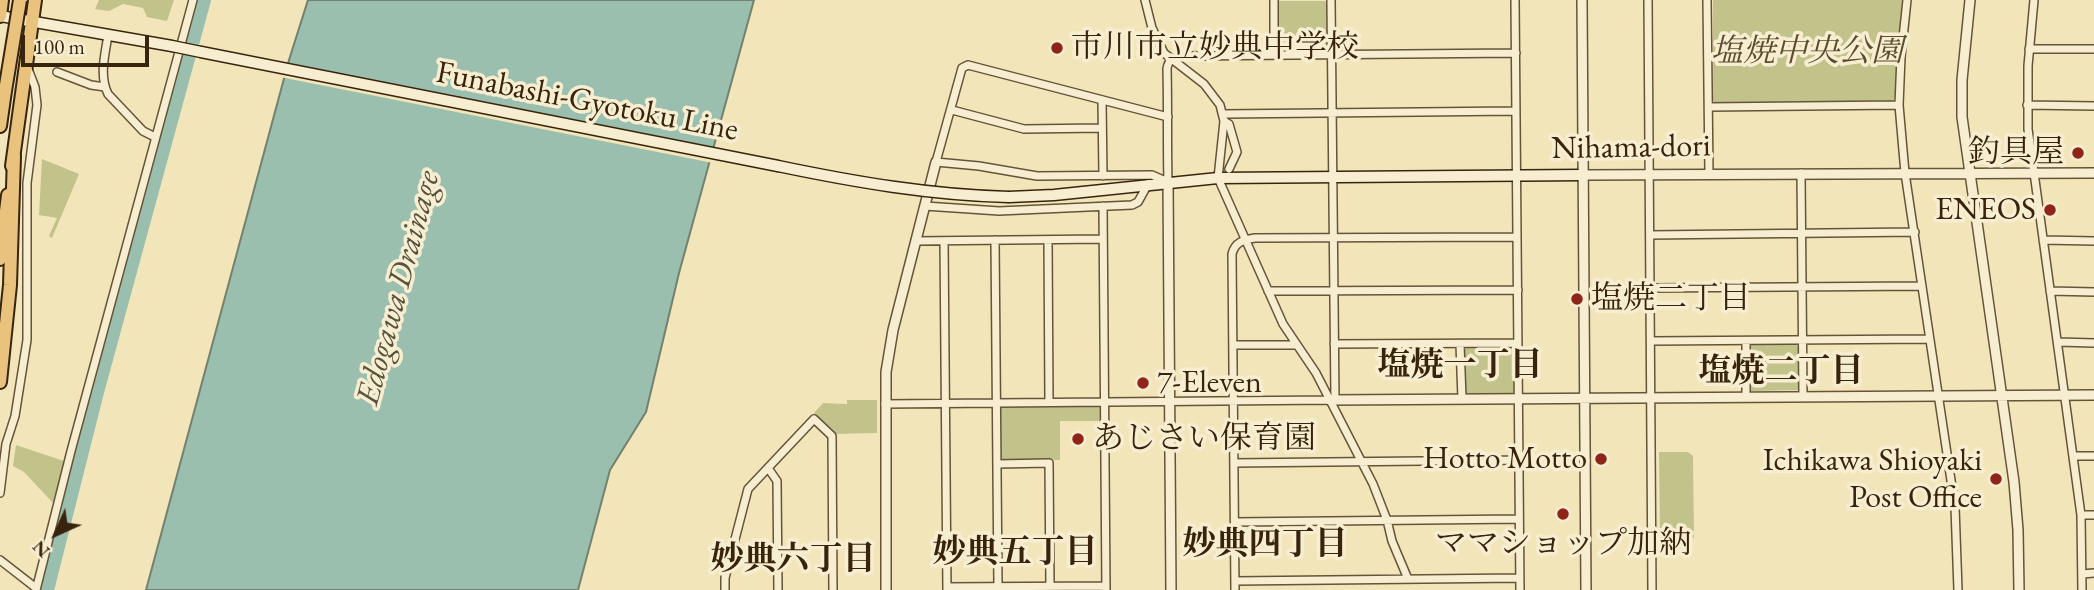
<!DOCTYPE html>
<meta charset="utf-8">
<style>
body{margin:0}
#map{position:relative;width:2094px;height:590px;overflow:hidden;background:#f2e5ba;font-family:"EB Garamond",serif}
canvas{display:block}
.north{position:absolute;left:21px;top:499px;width:70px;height:70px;-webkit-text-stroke:5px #f7eed2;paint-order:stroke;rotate:225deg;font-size:19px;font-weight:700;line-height:28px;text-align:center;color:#38240c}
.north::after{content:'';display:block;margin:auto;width:24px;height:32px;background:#38240c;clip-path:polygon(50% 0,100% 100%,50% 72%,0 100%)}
.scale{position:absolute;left:21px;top:35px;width:128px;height:32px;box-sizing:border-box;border:4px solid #38240c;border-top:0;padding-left:9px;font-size:21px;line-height:24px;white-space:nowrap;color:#38240c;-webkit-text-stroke:5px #f7eed2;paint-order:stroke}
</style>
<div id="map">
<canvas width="2094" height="590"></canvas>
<div class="north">N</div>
<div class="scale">100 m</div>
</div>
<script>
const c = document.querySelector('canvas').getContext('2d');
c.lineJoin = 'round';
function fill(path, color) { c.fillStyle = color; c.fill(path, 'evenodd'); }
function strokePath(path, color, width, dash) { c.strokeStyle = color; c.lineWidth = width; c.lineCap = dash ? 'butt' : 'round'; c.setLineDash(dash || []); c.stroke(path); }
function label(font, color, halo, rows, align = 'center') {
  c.font = font + ' "EB Garamond","Noto Serif JP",serif'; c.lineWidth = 7; c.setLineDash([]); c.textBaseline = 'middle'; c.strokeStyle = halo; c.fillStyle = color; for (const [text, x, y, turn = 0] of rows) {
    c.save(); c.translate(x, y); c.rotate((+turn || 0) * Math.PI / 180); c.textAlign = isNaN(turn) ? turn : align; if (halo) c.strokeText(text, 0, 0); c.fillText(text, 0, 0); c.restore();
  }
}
fill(new Path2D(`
 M99,0H174L167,21L147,17L143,8L123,4L109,11L95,9Z
 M1713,0H1902L1895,98L1892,102L1715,103L1713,100Z
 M1279,1H1325L1328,4V48L1326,51L1279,52L1276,49V4Z
 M42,159L79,174L52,238L49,236L57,218L39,215Z
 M1751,345H1796L1799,347L1800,388L1797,390L1751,391L1748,389V347Z
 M1465,347H1510L1514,350L1515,391L1512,395H1465L1463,392V350Z
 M847,400H877V433L835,434L814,413L823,403L847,404Z
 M1003,406H1096L1100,408V421H1060V460L1003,461L1000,458V409Z
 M16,445L64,461L53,503L24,472L13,466Z
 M1659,452H1688L1693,456L1694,538H1660Z`), '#c2c28b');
const water = new Path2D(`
 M308,0H754L679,273L646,412L610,470L578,590H146L289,60Z`);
fill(water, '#9bbfaf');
strokePath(water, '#73816e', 2);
fill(new Path2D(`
 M284,64L717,149L713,163L280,77Z`), '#f2e5ba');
strokePath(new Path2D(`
 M46,590L96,392L203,0`), '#9bbfaf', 16);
const minor = new Path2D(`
 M1145,0L1152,28L1164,53L1204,84L1220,105L1224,121L1218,178L1283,324L1316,373L1373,484L1387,520L1392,541L1408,579
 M1331,0L1335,400
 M1515,0L1520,590
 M1648,0L1652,590
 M1707,0L1709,174
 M1907,0L1901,57L1899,105L1905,173L1955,507L1958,590
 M2034,0L2028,66V129L2081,515L2082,590
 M108,35C105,55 99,75 108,94L143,131L155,137
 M2029,49H2094
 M1274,55V0
 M57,72L91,85L105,87
 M1102,100L1103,176
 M2027,105L2094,106
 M1709,107L1899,105
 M952,110L1024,129L1102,128
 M1224,114L1516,111
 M1168,117L968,65L962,68L936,162L979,166L1037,176L1152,175L1168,182C1167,144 1168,107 1167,69C1168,59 1175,57 1184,56L1516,53
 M1224,121L1229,124L1237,152L1229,169
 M1801,173L1803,396
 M925,206L999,211L1132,205L1138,202L1148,184
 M1103,206L1106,590
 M1650,235L1915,232
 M995,240L998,587
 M1048,240L1049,402
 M2043,240L2094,241
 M916,241L1103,239
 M944,241L947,590
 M1650,288L1922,286
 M1268,291L1518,290
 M2050,291L2094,292
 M1651,341L1929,339
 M1746,341V397
 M2058,342L2094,343
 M1334,344L1518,343
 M1460,344L1462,399
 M1233,345H1297
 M885,404L1330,400
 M2074,456H2094
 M1234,463L1518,460
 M997,464L1049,463L1050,587
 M768,468L777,481L778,590
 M0,493L6,444L15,416L27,340V183L37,105L35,87L28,69
 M2081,515H2094
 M1235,522L1519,519
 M0,560L36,588
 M2082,574L2094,573
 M1235,581L1519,578
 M947,587L1106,586
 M36,590L71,451L193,0
 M725,590V578L748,489L814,419L832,436L833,590
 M1235,590L1232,254C1235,242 1243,240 1255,238L1517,237`);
const tertiary = new Path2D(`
 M1582,0L1586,590
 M1970,0L1962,80V117L2014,482L2018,530L2019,590
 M1583,175L2094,173
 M1168,182L1171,590
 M1330,400L2094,395
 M886,590V372L893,330L936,162`);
const secondary = new Path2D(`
 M0,16L172,46
 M201,52L778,166
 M1009,197L1054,195L1218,178L1583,175`);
const trunk = new Path2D(`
 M12,166L35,0
 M0,259L8,195`);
const motorway = new Path2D(`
 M0,16L2,0
 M0,126L5,91
 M0,382L10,285L14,156`);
strokePath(minor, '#665438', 10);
strokePath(tertiary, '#665438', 12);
strokePath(secondary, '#38240c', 13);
strokePath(trunk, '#38240c', 16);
strokePath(motorway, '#38240c', 16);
strokePath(minor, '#f7eed2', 7);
strokePath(tertiary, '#f7eed2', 9);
strokePath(secondary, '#f7eed2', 10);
strokePath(trunk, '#e9c27d', 12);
strokePath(motorway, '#e9c27d', 12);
const secondaryBridge = new Path2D(`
 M172,46L201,52
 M778,166C855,182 930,195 1009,197`);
const motorwayBridge = new Path2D(`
 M5,91L20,0`);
strokePath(secondaryBridge, '#38240c', 13, []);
strokePath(motorwayBridge, '#38240c', 16, []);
strokePath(secondaryBridge, '#f7eed2', 10);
strokePath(motorwayBridge, '#e9c27d', 12);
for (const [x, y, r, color] of [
 [1057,48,7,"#8f2418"],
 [2078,153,7,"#8f2418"],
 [2050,210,7,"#8f2418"],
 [1577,299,7,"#8f2418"],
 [1143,383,7,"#8f2418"],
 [1078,439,7,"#8f2418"],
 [1601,459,7,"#8f2418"],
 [1996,479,7,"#8f2418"],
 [1563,514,7,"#8f2418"]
]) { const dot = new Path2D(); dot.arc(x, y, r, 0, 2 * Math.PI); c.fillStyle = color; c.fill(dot); strokePath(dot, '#f7eed2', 2.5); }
label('32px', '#38240c', '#f7eed2', [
 ["市川市立妙典中学校",1071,48],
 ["釣具屋",2064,153,"right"],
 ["ENEOS",2036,210,"right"],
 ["塩焼二丁目",1591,299],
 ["7-Eleven",1157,383],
 ["あじさい保育園",1092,439],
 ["Hotto Motto",1587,459,"right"],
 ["Ichikawa Shioyaki",1982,461,"right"],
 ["Post Office",1982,498,"right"],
 ["ママショップ加納",1563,544,"center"]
], 'left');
label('italic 32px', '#5a4c2c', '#f7eed2', [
 ["塩焼中央公園",1807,52]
]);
label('32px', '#38240c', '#f7eed2', [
 ["Funabashi-Gyotoku Line",587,102,11],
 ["Nihama-dori",1631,148,-1]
]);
label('italic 33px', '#56523d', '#f7eed2', [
 ["Edogawa Drainage",399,288,-75]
]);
label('bold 33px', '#38240c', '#f7eed2', [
 ["塩焼一丁目",1460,366],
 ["塩焼二丁目",1781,372],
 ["妙典四丁目",1265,545],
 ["妙典五丁目",1015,553],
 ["妙典六丁目",793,560]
]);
</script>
